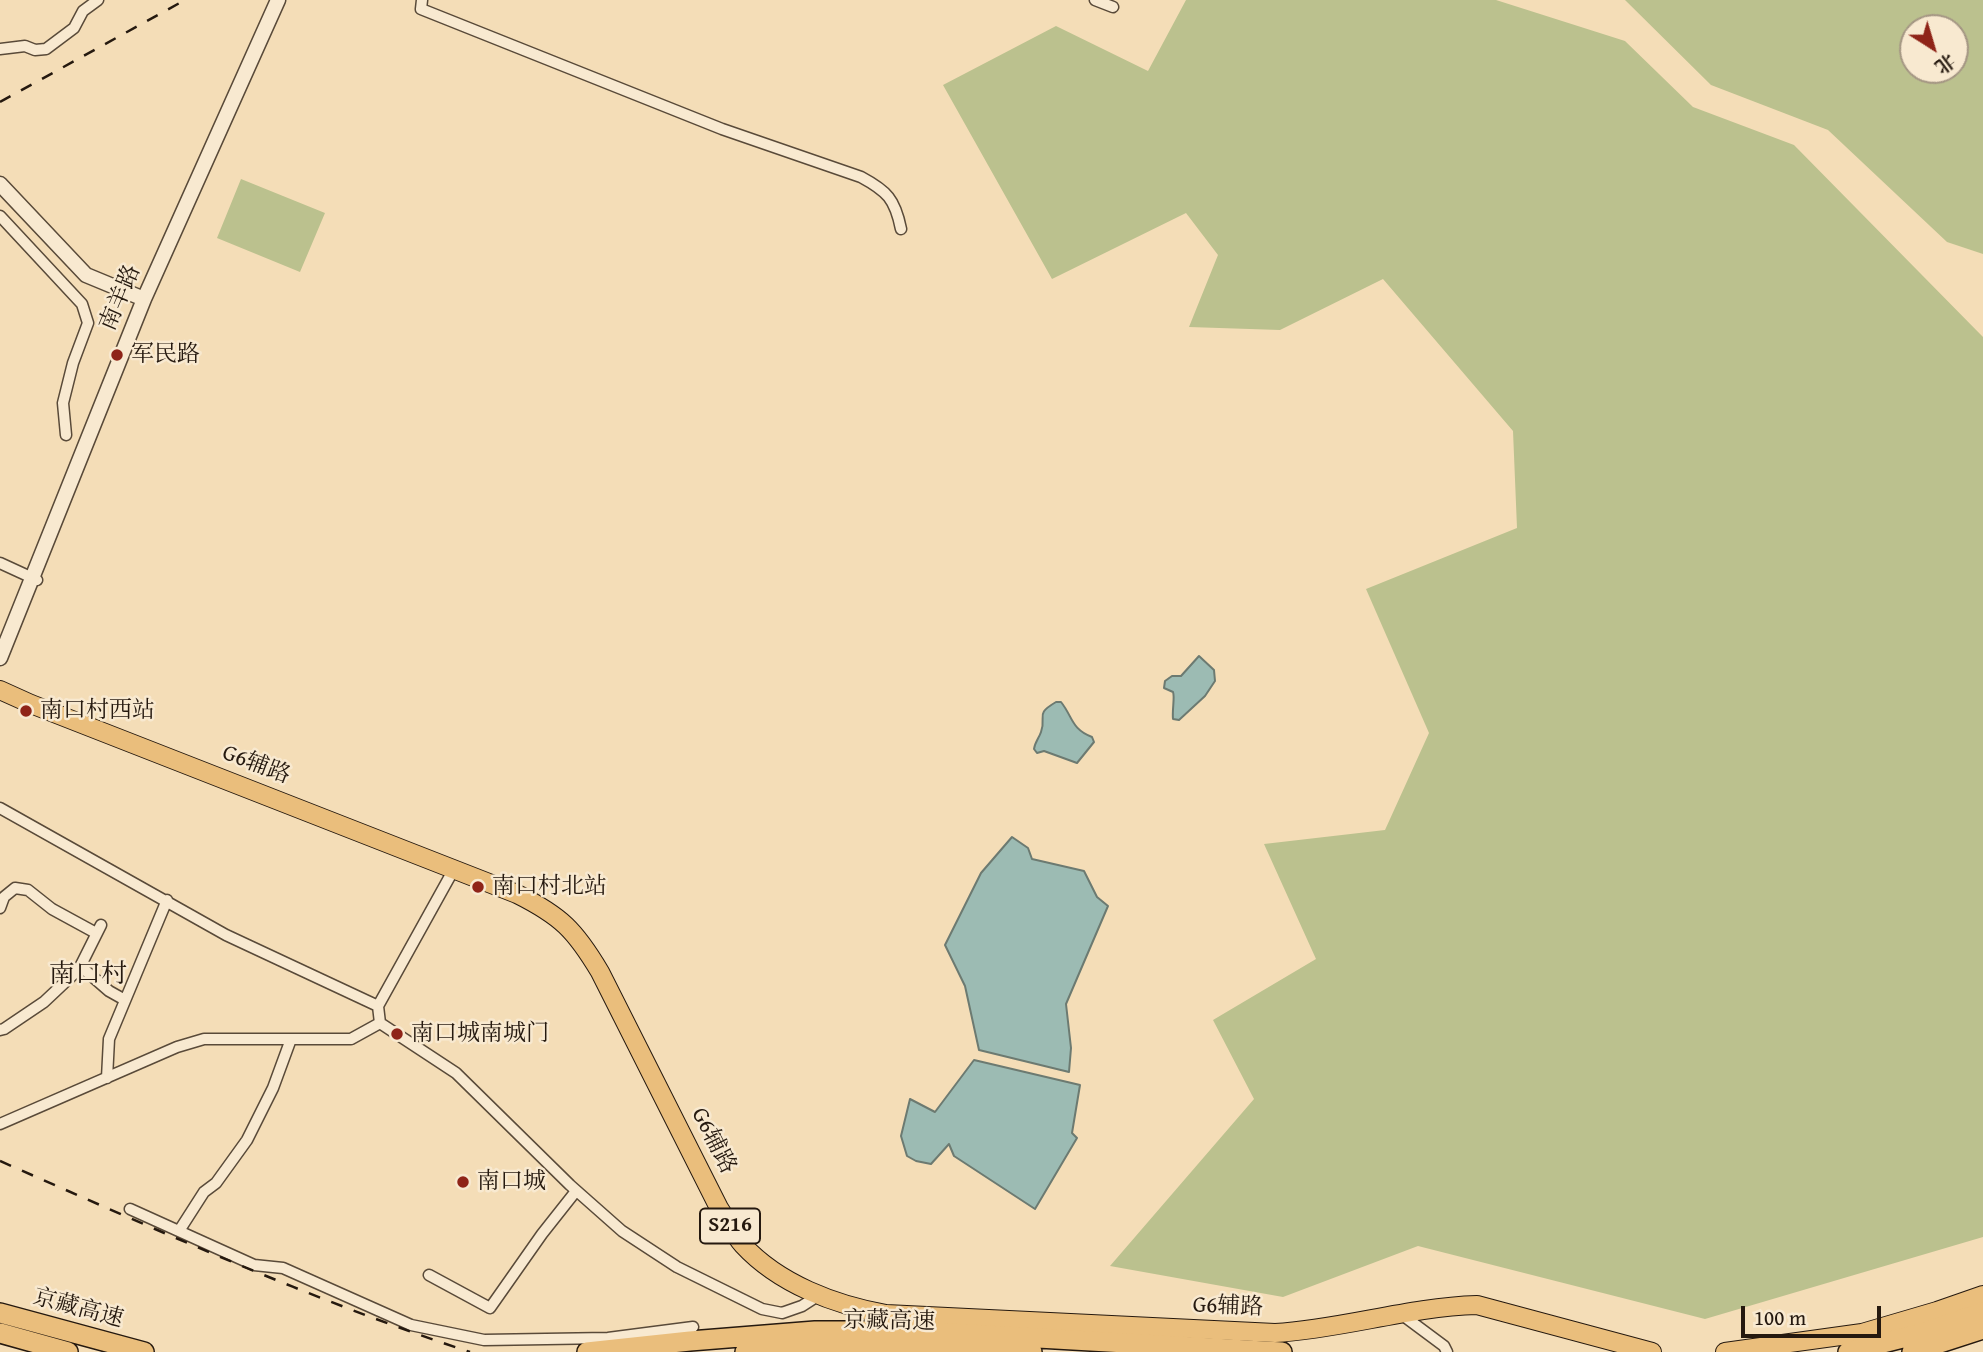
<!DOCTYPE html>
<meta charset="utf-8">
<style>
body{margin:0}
#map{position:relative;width:1983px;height:1352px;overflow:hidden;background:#f4ddb7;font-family:"Gentium Book Plus","Noto Serif SC",serif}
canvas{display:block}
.north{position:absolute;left:1899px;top:14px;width:70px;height:70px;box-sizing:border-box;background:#f8e9d0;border:2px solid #a49683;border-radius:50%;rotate:143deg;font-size:19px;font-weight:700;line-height:28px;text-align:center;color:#25190f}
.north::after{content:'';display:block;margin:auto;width:24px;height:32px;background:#8f2418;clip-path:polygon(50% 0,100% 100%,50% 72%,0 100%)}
.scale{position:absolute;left:1741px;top:1306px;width:140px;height:32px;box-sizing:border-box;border:4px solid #25190f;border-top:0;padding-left:9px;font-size:21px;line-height:24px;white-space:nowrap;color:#25190f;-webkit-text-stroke:5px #f8e9d0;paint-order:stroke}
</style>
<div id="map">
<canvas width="1983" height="1352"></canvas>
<div class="north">北</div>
<div class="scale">100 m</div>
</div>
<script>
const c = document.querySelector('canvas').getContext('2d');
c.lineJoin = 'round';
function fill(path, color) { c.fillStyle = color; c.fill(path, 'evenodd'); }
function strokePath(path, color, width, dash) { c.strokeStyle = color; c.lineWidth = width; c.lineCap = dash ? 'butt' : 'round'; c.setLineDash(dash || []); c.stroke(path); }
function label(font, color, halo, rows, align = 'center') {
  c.font = font + ' "Gentium Book Plus","Noto Serif SC",serif'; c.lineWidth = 5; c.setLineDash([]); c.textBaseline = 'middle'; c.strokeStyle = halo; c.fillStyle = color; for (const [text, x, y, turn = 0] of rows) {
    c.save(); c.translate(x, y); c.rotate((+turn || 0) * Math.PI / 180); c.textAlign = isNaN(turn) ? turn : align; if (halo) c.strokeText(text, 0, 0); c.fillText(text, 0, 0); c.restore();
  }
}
fill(new Path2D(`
 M1186,0H1496L1625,41L1693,107L1794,145L1983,337V1237L1705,1319L1418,1246L1283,1297L1110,1266L1254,1099L1213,1020L1316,959L1264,844L1385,830L1429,733L1366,589L1517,528L1513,431L1383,279L1280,330L1189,327L1218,255L1186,213L1052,279L943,85L1056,26L1148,71Z
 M1625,0H1983V254L1947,242L1828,130L1711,85ZM1955,28V70H1913V28Z
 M241,179L325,213L300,272L217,238Z`), '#bbc18e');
const water = new Path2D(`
 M1199,656L1214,670L1215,681L1205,696L1179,720L1173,719C1172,710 1175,697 1173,692L1164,688L1165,681L1172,676H1181Z
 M1056,702H1061C1073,717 1071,729 1092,737L1094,742L1077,763L1044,751L1037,753L1034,749C1035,742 1039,738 1041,732C1047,715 1034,715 1056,702Z
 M1012,837L1028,848L1032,859L1084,871L1097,897L1108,906L1066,1004L1071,1048L1069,1072L979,1050L965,986L945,945L981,873Z
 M974,1060L1080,1085L1072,1133L1077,1138L1035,1209L954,1156L949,1144L931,1164L916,1161L907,1156L901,1136L910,1099L935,1112Z`);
fill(water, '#9cbbb3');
strokePath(water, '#6c7a71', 2);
const minor = new Path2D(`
 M422,0L421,9L722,129L861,177C887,191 895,199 901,229
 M1095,0L1113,7
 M0,49L25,46L35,50L46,49L74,28L83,11L98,0
 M0,216L82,304L88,323L73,363L63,403L66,435
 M0,563L37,580
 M0,808L226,935L378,1006
 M454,869L378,1006L380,1023L456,1073L570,1185L622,1231L677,1267L762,1309L782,1313L802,1306L819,1295
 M0,908L4,897L15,888L28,890L52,909L96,933
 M79,969L86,971L109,991L125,1000
 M0,1030L4,1029L44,1002L79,969L101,925
 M107,1078L109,1039L167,900
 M0,1124L177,1047L204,1039H351L380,1023
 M130,1209L254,1265L283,1268L411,1325L484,1340L608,1338L693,1327
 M179,1231L204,1192L216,1183L247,1140L273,1088L291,1039
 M429,1275L490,1308L542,1234L576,1191
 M1401,1314L1444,1346L1447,1352`);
const tertiary = new Path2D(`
 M0,184L86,275L144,299
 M0,658L144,299L278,0`);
const primary = new Path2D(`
 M0,690L31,704L517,894C561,916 575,930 600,972L719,1208C727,1220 733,1234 743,1245C779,1284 835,1305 886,1314L1275,1333C1343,1329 1408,1307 1477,1305L1652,1352
 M1725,1352L1862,1333L1937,1311L1983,1295`);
const motorway = new Path2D(`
 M0,1313L144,1352
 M0,1333L68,1352
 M587,1352L690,1341L815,1331H916L1282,1352
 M745,1352L815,1345H915L1032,1352
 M1848,1352L1922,1333L1983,1312
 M1912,1352L1983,1329`);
strokePath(minor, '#594a39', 13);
strokePath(tertiary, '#594a39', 17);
strokePath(primary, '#25190f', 20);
strokePath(motorway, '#25190f', 22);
strokePath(minor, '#f8e9d0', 10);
strokePath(tertiary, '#f8e9d0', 14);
strokePath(primary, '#eabe7c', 18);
strokePath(motorway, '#eabe7c', 19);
strokePath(new Path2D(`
 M0,102L185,0
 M0,1161C155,1229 309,1299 470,1352`), '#25190f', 2.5, [12, 12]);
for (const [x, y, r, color] of [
 [117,355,7,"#8f2418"],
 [26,711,7,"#8f2418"],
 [478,887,7,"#8f2418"],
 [397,1034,7,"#8f2418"],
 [463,1182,7,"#8f2418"]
]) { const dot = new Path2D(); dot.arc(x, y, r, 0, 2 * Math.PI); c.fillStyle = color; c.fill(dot); strokePath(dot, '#f8e9d0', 2.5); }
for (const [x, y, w] of [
 [730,1226,60]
]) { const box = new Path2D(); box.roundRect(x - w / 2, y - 17.5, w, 35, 5); c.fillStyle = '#f8e9d0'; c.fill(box); strokePath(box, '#25190f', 2); }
label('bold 21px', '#25190f', null, [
 ["S216",730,1226]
]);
label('23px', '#25190f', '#f8e9d0', [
 ["南羊路",121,298,-67],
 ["G6辅路",256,765,21],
 ["G6辅路",713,1141,63],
 ["G6辅路",1228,1307,2],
 ["京藏高速",78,1309,15],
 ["京藏高速",889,1322,1]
]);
label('23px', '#25190f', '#f8e9d0', [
 ["军民路",131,355],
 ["南口村西站",40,711],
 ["南口村北站",492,887],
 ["南口城南城门",411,1034],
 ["南口城",477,1182]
], 'left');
label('26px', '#25190f', '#f8e9d0', [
 ["南口村",88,975]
]);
</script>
